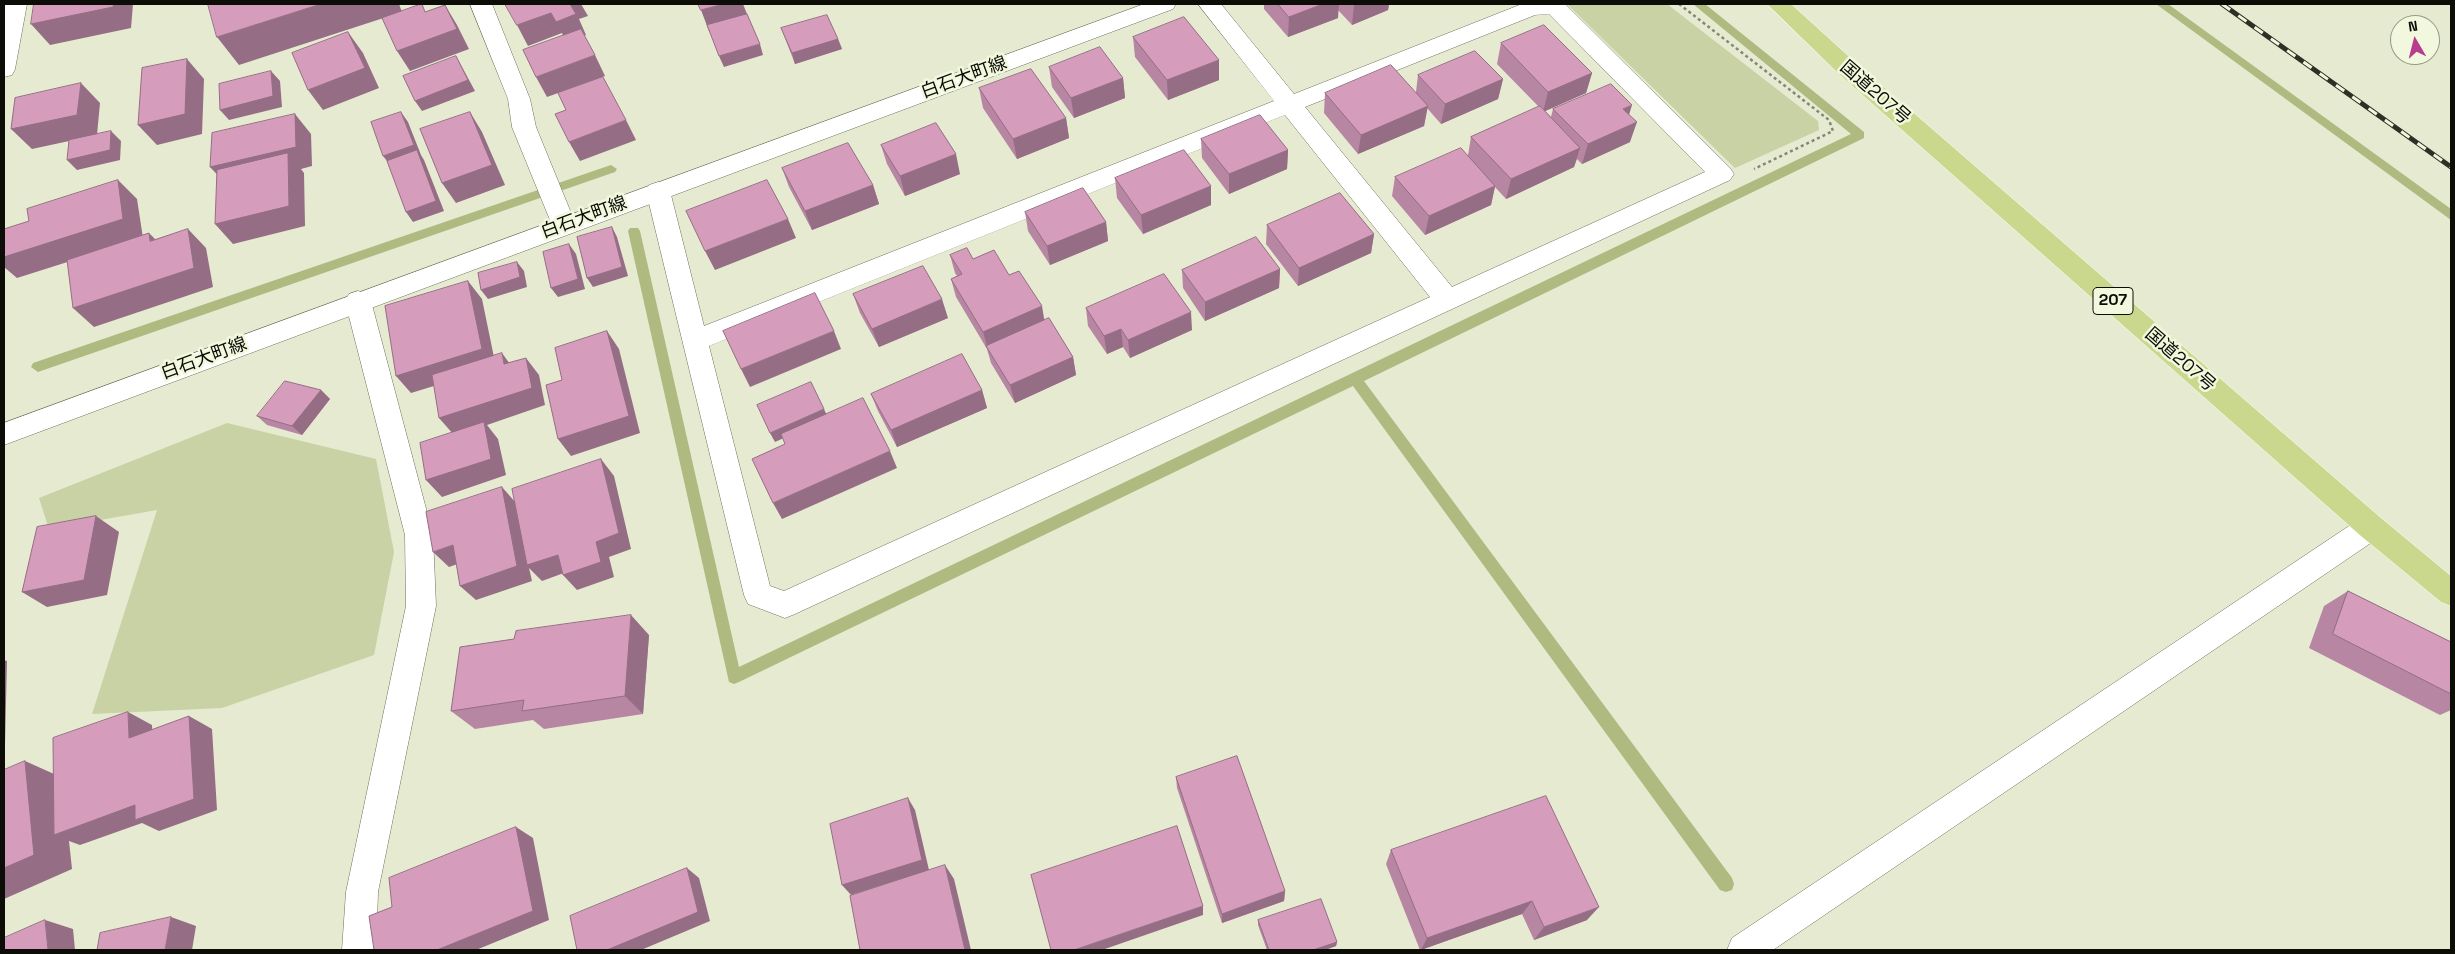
<!DOCTYPE html>
<meta charset="utf-8">
<style>
body{margin:0}
#map{position:relative;width:2455px;height:954px;overflow:hidden;background:#e5ead1;font-family:"Space Grotesk",sans-serif}
canvas{display:block}
.frame{position:absolute;inset:0;border:5px solid #0c0d06;pointer-events:none}
.north{position:absolute;left:2390px;top:15px;width:50px;height:50px;box-sizing:border-box;background:#f2f8de;border:1px solid #969a88;border-radius:50%;rotate:352deg;font-size:14px;font-weight:700;line-height:20px;text-align:center;color:#0c0d06}
.north::after{content:'';display:block;margin:auto;width:18px;height:22px;background:#b93d8e;clip-path:polygon(50% 0,100% 100%,50% 72%,0 100%)}
</style>
<div id="map">
<canvas width="2455" height="954"></canvas>
<div class="frame"></div>
<div class="north">N</div>
</div>
<script>
const c = document.querySelector('canvas').getContext('2d');
c.lineJoin = 'round';
function fill(path, color) { c.fillStyle = color; c.fill(path, 'evenodd'); }
function strokePath(path, color, width, dash) { c.strokeStyle = color; c.lineWidth = width; c.lineCap = dash ? 'butt' : 'round'; c.setLineDash(dash || []); c.stroke(path); }
function label(font, color, halo, rows, align = 'center') {
  c.font = font + ' "Space Grotesk","Noto Sans JP",sans-serif'; c.lineWidth = 5; c.setLineDash([]); c.textBaseline = 'middle'; c.strokeStyle = halo; c.fillStyle = color; for (const [text, x, y, turn = 0] of rows) {
    c.save(); c.translate(x, y); c.rotate((+turn || 0) * Math.PI / 180); c.textAlign = isNaN(turn) ? turn : align; if (halo) c.strokeText(text, 0, 0); c.fillText(text, 0, 0); c.restore();
  }
}
fill(new Path2D(`
 M1567,4H1667L1818,121L1819,130L1735,168Z
 M227,423L376,459L394,552L374,655L222,708L92,714L157,510L49,529L39,498Z`), '#c8d2a5');
fill(new Path2D(`
 M1693,4H1705L1864,132V138L1364,381L1732,878L1734,884L1732,890L1726,892L1720,890L1353,386L739,682L734,684L729,682L628,231L630,228H638L640,231L739,667L1851,134Z
 M2156,4H2168L2451,209V220Z
 M611,165L617,169L615,172L38,372L31,367L33,363Z`), '#aeba7f');
const street = new Path2D(`
 M470,4H492L530,99L536,127L576,225L573,232L564,234L555,232L552,225L512,127L508,99Z
 M1198,4H1221L1294,94L1522,4H1565L1730,168L1734,174L1730,180L795,614L785,618L748,604L744,595L646,191L649,185L658,182L667,185L670,191L704,326L1274,101ZM1549,14L1705,172L1452,287L1305,107L1535,15ZM1285,115L1430,297L784,591L770,586L709,346Z
 M358,291L367,294L371,301L433,535L436,606L378,892L376,950H342L346,892L406,606L405,535L345,301L349,294Z
 M2371,515L2381,518L2385,527L2381,536L1773,950H1727L1732,938L2361,518Z`);
const secondary = new Path2D(`
 M5,4H27L15,69L12,75L4,77Z
 M1144,4H1176L1173,9L4,445V423Z`);
const highway = new Path2D(`
 M1767,4H1791L1856,63L2381,518L2451,576V606L2441,602L2361,536L1840,75Z`);
strokePath(street, '#6d725b', 1);
strokePath(secondary, '#6d725b', 1);
strokePath(highway, '#fff', 1);
strokePath(new Path2D(`
 M1679,4L1829,120L1833,131L1754,169`), '#848776', 2.5, [3, 3]);
fill(street, '#fff');
fill(secondary, '#fff');
fill(highway, '#cad88d');
const rail = new Path2D(`
 M2222,4L2451,167`);
strokePath(rail, '#2e3026', 5);
strokePath(rail, '#f2f8de', 3, [10]);
fill(new Path2D(`
 M1264,4H1389L1388,10L1352,25L1338,10V18L1288,37L1264,9Z
 M781,28L838,39L842,49L795,64Z
 M1133,37L1219,60V80L1168,100L1135,57Z
 M1501,43L1592,73L1586,93L1545,111L1551,117L1553,109L1629,115L1630,142L1582,164L1577,159L1574,167L1506,199L1495,187L1491,205L1425,235L1392,196L1395,177L1468,155L1471,137L1539,107L1497,64Z
 M1049,67L1123,78L1125,98L1074,118L1052,87Z
 M1418,75L1503,79L1498,99L1441,124L1427,108L1424,126L1358,154L1324,113L1325,93L1416,92Z
 M979,88L1066,118L1069,138L1017,159L983,108Z
 M1201,139L1288,150L1287,169L1229,194L1202,158Z
 M881,145L960,174L905,196L887,164Z
 M782,168L873,185L879,204L812,230L789,187Z
 M1115,178L1211,186V205L1143,234L1117,198Z
 M1025,212L1106,222L1108,241L1050,265L1028,231Z
 M1267,225L1374,234L1371,253L1298,286L1266,244Z
 M950,255L973,259L1044,320L1073,357L1076,375L1015,403L991,363L987,349L956,297L951,279L957,276L955,273Z
 M1280,269L1279,288L1205,321L1183,288L1182,270Z
 M853,294L948,318L879,347L860,313Z
 M1086,308L1192,330L1130,358L1123,347L1107,354L1088,326Z
 M321,390L330,399L302,435L267,425L257,416Z
 M982,390L987,408L897,447L878,411L871,394Z
 M2348,591L2451,642V710L2440,715L2309,648L2324,606Z
 M649,635L643,714L544,729L533,720L475,729L451,711Z
 M1176,777L1285,891L1284,901L1222,923L1177,788Z
 M1391,850L1587,920L1534,940L1522,914L1420,950L1386,864Z
 M1258,920L1337,942L1336,946L1325,950H1267L1258,925Z`), '#b786a2');
fill(new Path2D(`
 M114,4H133L131,28L50,45L31,24Z
 M321,4H399L402,12L239,65L217,37Z
 M570,4H581L588,16L579,19L586,35L566,43L562,33L528,46L517,25Z
 M724,4H743L749,19L709,31L701,10Z
 M1323,4H1339L1338,18L1288,37L1289,17Z
 M1356,4H1389L1388,10L1352,25L1354,5Z
 M445,5L457,25L469,49L410,71L397,51Z
 M348,32L363,53L379,88L323,110L308,90Z
 M838,39L842,49L795,64L792,53Z
 M760,44L763,55L724,67L719,56Z
 M595,55L605,76L547,97L536,77Z
 M456,56L462,67L475,91L422,111L415,101Z
 M187,59L204,79L202,134L157,145L138,125Z
 M1219,60V80L1168,100L1167,80Z
 M271,71L280,81L282,107L229,120L220,110Z
 M1592,73L1586,93L1543,112L1548,92Z
 M1123,78L1125,98L1074,118L1071,98Z
 M1503,79L1498,99L1441,124L1445,104Z
 M81,83L100,103L97,135L32,149L11,129Z
 M1632,105L1626,125L1623,109Z
 M1428,106L1424,126L1358,154L1361,135Z
 M401,112L408,122L421,155L424,160L444,211L413,222L406,212L391,166L383,156Z
 M470,112L482,132L505,185L456,203L442,183Z
 M295,114L311,134L312,166L301,169L304,173L305,226L233,244L215,224L228,186L210,167Z
 M1066,118L1069,138L1017,159L1013,139Z
 M626,120L636,140L580,161L569,142Z
 M1637,122L1630,142L1582,164L1588,144Z
 M111,131L121,141L120,160L77,170L67,160Z
 M1580,148L1574,167L1506,199L1511,179Z
 M1288,150L1287,169L1229,194V174Z
 M956,154L960,174L905,196L900,176Z
 M118,180L137,199L143,238L17,278L4,267V257Z
 M873,185L879,204L812,230L805,211Z
 M1211,186V205L1143,234L1141,215Z
 M1495,186L1491,205L1425,235L1429,216Z
 M788,219L796,238L715,270L705,251Z
 M1106,222L1108,241L1050,265L1047,246Z
 M612,227L617,237L628,276L593,287L587,278Z
 M188,229L206,248L213,287L94,327L73,308Z
 M149,233L168,252L150,241Z
 M1374,234L1371,253L1298,286L1299,268Z
 M569,244L576,254L585,289L558,297L551,288Z
 M517,262L524,271L527,287L488,299L481,290Z
 M1280,269L1279,288L1205,321V302Z
 M468,281L482,299L496,367L411,393L396,376Z
 M942,299L948,318L879,347L872,329Z
 M1042,306L1045,324L987,346L983,332Z
 M1191,312L1192,330L1130,358L1128,340Z
 M1121,329L1123,347L1107,354L1104,336Z
 M607,331L619,349L640,433L571,456L558,439Z
 M834,331L841,349L750,387L741,369Z
 M502,353L515,371L504,364Z
 M1073,357L1076,375L1015,403L1010,385Z
 M526,358L539,375L545,405L487,425L498,439L506,475L442,497L426,480L454,435L439,418Z
 M321,390L330,399L302,435L292,426Z
 M982,390L987,408L897,447L891,430Z
 M824,409L828,418L775,442L770,433Z
 M890,451L897,468L782,519L773,503Z
 M601,459L614,476L631,549L609,557L614,577L577,590L563,575L596,542Z
 M502,487L516,503L558,555L572,570L542,581L529,568L532,581L476,600L460,586Z
 M96,516L119,532L107,595L47,607L22,592Z
 M453,545L469,560L449,567L433,552Z
 M631,615L649,635L643,714L625,696Z
 M4,660L7,661L4,786Z
 M128,712L152,725L153,751L129,738Z
 M189,716L212,729L217,810L159,831L142,823L80,845L69,841L72,869L4,899V868L25,761L63,778Z
 M908,798L915,810L929,870L851,895L842,885Z
 M516,827L533,838L549,920L476,950H437Z
 M945,865L954,879L971,950H965Z
 M687,868L699,878L710,921L641,950H607Z
 M1285,891L1284,901L1222,923V914Z
 M1532,901L1522,914L1421,950L1427,938Z
 M1203,906V915L1102,950H1074Z
 M1599,907L1587,920L1534,940L1544,927Z
 M171,917L196,926L192,950H165Z
 M45,920L73,929L75,950H48Z
 M1337,942L1336,946L1325,950H1313Z`), '#956d84');
const building = new Path2D(`
 M34,4H114L113,7L31,24Z
 M208,4H321L217,37Z
 M422,4L425,12L445,5L457,29L397,51L382,18Z
 M505,4H570L576,14L556,22L551,13L517,25Z
 M698,4H724L701,10Z
 M1278,4H1323L1289,17Z
 M747,14L760,44L719,56L707,25Z
 M827,15L838,39L792,53L781,28Z
 M1184,17L1219,60L1167,80L1133,37Z
 M1544,25L1592,73L1548,92L1501,43Z
 M581,29L595,55L536,77L523,50Z
 M348,32L365,68L308,90L292,53Z
 M1100,47L1123,78L1071,98L1049,67Z
 M1475,51L1503,79L1445,104L1418,75Z
 M456,56L468,80L415,101L403,76Z
 M187,59L185,114L138,125L142,68Z
 M1391,65L1428,106L1361,135L1325,93Z
 M1031,69L1066,118L1013,139L979,88Z
 M271,71L273,96L220,110L219,84Z
 M603,77L626,120L569,142L555,114L566,110L558,93Z
 M81,83L77,115L11,129L15,98Z
 M1611,84L1632,105L1623,109L1637,122L1588,144L1553,109Z
 M1540,106L1580,148L1511,179L1471,137Z
 M401,112L414,145L383,156L371,122Z
 M470,112L492,165L442,183L420,129Z
 M295,114L296,147L210,167L212,133Z
 M1260,115L1288,150L1229,174L1201,139Z
 M936,123L956,154L900,176L881,145Z
 M111,131L110,150L67,160L69,140Z
 M848,143L873,185L805,211L782,168Z
 M1461,148L1495,186L1429,216L1395,177Z
 M417,150L436,201L406,212L387,161Z
 M1184,150L1211,186L1141,215L1115,178Z
 M288,153L289,206L215,224L217,170Z
 M118,180L123,219L4,257V229L29,221L27,209Z
 M767,180L788,219L705,251L686,211Z
 M1083,188L1106,222L1047,246L1025,212Z
 M1340,193L1374,234L1299,268L1267,225Z
 M612,227L622,267L587,278L577,237Z
 M188,229L194,268L73,308L67,260L149,233L150,241Z
 M1256,237L1280,269L1205,302L1182,270Z
 M569,244L578,279L551,288L543,252Z
 M967,248L973,259L994,250L1009,275L1019,271L1042,306L983,332L951,279L962,274L950,255Z
 M517,262L520,277L481,290L478,273Z
 M923,266L942,299L872,329L853,294Z
 M1164,274L1191,312L1128,340L1121,329L1104,336L1086,308Z
 M468,281L482,349L396,376L385,306Z
 M815,293L834,331L741,369L723,331Z
 M1049,318L1073,357L1010,385L986,346Z
 M607,331L629,416L558,439L546,385L562,380L555,348Z
 M502,353L504,364L526,358L532,388L439,418L432,375Z
 M962,354L982,390L891,430L871,394Z
 M285,381L321,390L292,426L257,416Z
 M811,382L824,409L770,433L757,405Z
 M863,398L890,451L773,503L752,459L785,444L781,434Z
 M484,422L491,459L426,480L420,443Z
 M601,459L619,533L596,542L601,562L563,575L558,555L527,565L512,489Z
 M502,487L517,566L460,586L453,545L433,552L426,512Z
 M96,516L84,580L22,592L37,527Z
 M2348,591L2451,642V694L2333,634Z
 M631,615L625,696L522,711L524,700L451,711L460,647L514,639L516,631Z
 M128,712L129,738L189,716L194,799L135,820V805L54,835L53,738Z
 M1237,756L1285,891L1222,914L1176,777Z
 M25,761L34,855L4,868V770Z
 M1546,796L1599,907L1544,927L1532,901L1427,938L1391,850Z
 M908,798L922,860L842,885L830,824Z
 M1177,826L1203,906L1074,950H1051L1031,875Z
 M516,827L533,911L437,950H374L369,916L392,907L389,878Z
 M945,865L965,950H860L850,896Z
 M687,868L698,912L607,950H577L570,916Z
 M1321,899L1337,942L1313,950H1269L1258,920Z
 M171,917L165,950H97L100,933Z
 M45,920L48,950H4V938Z`);
fill(building, '#d59cbc');
strokePath(building, '#956d84', 1);
for (const [x, y, w] of [
 [2113,301,40]
]) { const box = new Path2D(); box.roundRect(x - w / 2, y - 13.5, w, 27, 4); c.fillStyle = '#f2f8de'; c.fill(box); strokePath(box, '#0c0d06', 1); }
label('bold 16px', '#0c0d06', null, [
 ["207",2113,301]
]);
label('18px', '#0c0d06', '#f2f8de', [
 ["白石大町線",964,78,-20],
 ["国道207号",1875,93,41],
 ["白石大町線",584,218,-20],
 ["白石大町線",204,359,-20],
 ["国道207号",2180,360,41]
]);
</script>
